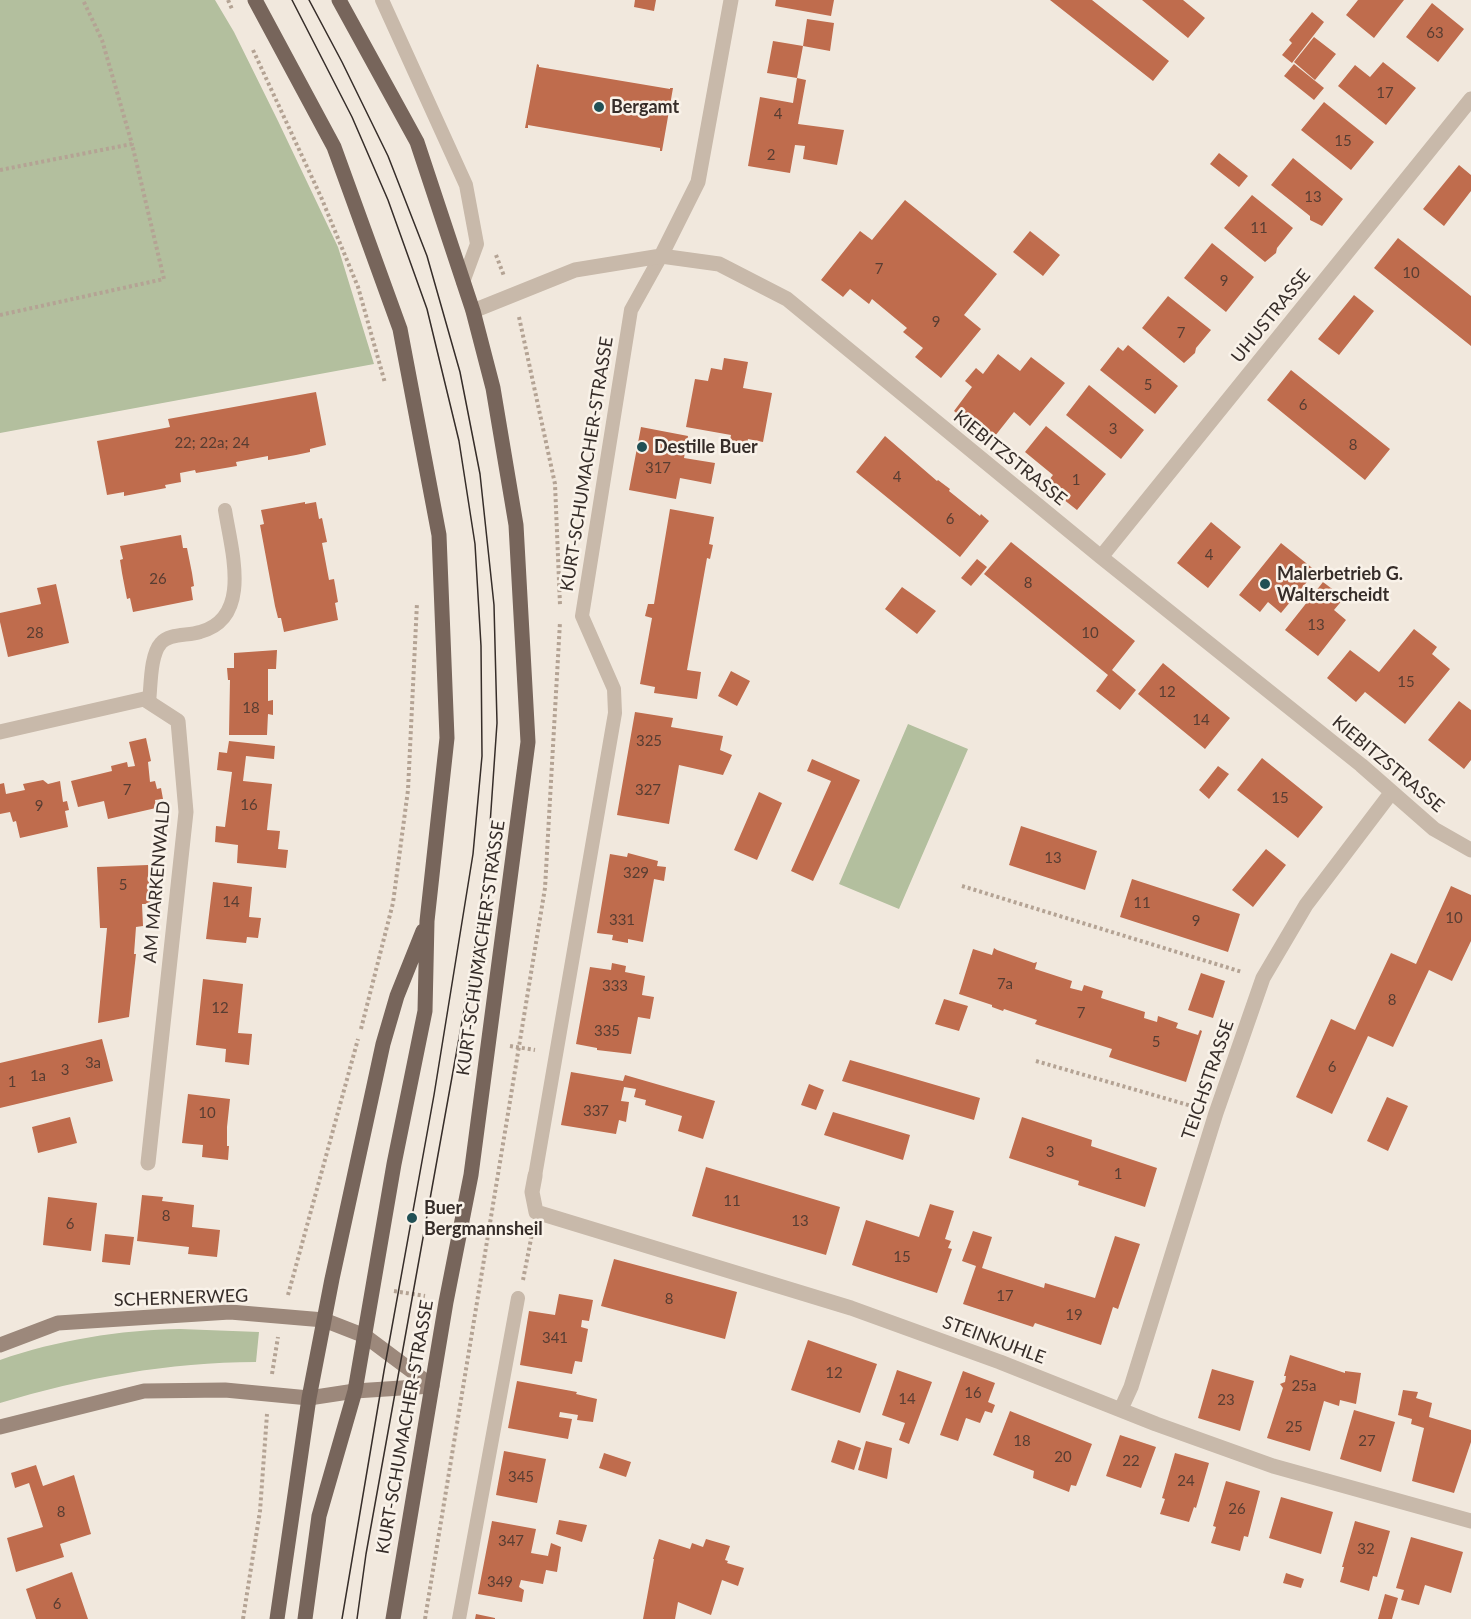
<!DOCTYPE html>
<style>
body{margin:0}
canvas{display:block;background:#f1e8dd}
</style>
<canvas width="1471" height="1619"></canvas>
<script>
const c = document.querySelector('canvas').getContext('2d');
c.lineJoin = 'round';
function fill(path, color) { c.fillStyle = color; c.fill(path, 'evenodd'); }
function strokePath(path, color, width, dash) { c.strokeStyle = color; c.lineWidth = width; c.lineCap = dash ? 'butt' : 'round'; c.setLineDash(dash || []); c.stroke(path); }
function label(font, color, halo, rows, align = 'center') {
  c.font = font + ' Lato,sans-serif'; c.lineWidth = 5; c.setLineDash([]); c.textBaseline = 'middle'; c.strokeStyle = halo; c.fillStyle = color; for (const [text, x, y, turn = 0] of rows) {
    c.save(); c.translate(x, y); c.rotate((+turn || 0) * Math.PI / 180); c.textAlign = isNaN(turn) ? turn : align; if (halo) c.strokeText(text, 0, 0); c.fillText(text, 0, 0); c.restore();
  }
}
fill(new Path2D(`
 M0,0H215L234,32L278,121L338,247L374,364L0,433Z
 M908,724L968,749L899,909L839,884Z
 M180,1329L259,1332L256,1362C169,1362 83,1378 0,1403V1360C57,1340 120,1330 180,1329Z`), '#b3bf9e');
fill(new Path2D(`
 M635,0H656L654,11L634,7Z
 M776,0H834L831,16L775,6Z
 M1050,0H1092L1169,61L1153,81Z
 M1142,0H1183L1205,18L1188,38Z
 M1358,0H1404L1374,38L1346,15Z
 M1432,3L1464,29L1438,62L1406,37Z
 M1312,12L1324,22L1292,63L1282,55L1292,43L1289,40Z
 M807,19L834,23L830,51L803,46Z
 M1314,37L1336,54L1315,80L1294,62Z
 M773,41L803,46L797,78L767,73Z
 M1383,62L1416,88L1386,125L1338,86L1355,65L1370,77Z
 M537,64L539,65V67L670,89V88H673L662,151H660V148L528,125V128H525Z
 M1294,64L1324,88L1314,100L1284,76Z
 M797,78L806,80L798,124L844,130L837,165L803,159L805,146L795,145L790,173L748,166L760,97L793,103Z
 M1324,102L1374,142L1351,170L1301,130Z
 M1219,153L1248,176L1239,187L1210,164Z
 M1293,158L1343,199L1322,226L1310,220V216L1271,185Z
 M1459,165L1471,175V191L1444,226L1423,209Z
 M1252,195L1293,228L1277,248L1276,253L1265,262L1224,228Z
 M905,200L997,274L964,315L981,329L941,378L915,357L923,348L903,332L907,328L872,299L869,304L850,289L843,297L821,280L860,231L872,240Z
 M1030,231L1060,255L1043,276L1013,252Z
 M1398,238L1471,296V346L1374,268Z
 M1212,243L1254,277L1226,312L1184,278Z
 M1354,295L1374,311L1339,355L1318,339Z
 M1168,296L1211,330L1196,348L1195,353L1184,363L1142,328Z
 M1128,345L1178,386L1155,414L1100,370L1118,347L1123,351Z
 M998,354L1020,371L1031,357L1065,383L1030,426L1014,412L991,441L954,411L972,387L965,381L976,368L983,374Z
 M724,358L748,362L743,388L772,393L763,442L748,439L746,448L729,445L731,435L686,427L695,379L708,381L711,368L722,370Z
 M1291,370L1390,449L1365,480L1267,400Z
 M1089,385L1144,430L1121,459L1066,415Z
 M316,392L326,445L310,449V452L296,455L268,460V456L236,462L237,466L196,473L195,470L180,473L181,482L165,485L166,488L124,496V492L107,495L97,441L170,427L168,419Z
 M1046,426L1106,474L1077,510L1045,485L1053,475L1025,452Z
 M641,427L688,436L684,458L715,463L711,484L680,478L676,499L629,490Z
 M885,436L937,481L938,480L950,489L949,491L980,516L981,514L989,521L960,557L856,472Z
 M305,502V504L316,502L319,519L322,518L327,542L322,543L329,580L334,579L338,602L335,603L338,620L284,632L281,618H278L275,606L260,525L264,524L261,510Z
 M670,509L714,517L709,544L713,545L710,559L707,558L687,670L701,672L697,699L654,693L655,687L640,684L652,618L645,616L648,604H654Z
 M1211,522L1241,547L1208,588L1177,563Z
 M181,535L183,548H187L192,573L194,586L191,587L193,600L133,612L130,598L127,599L122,573L120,560L123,559L120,546Z
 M1011,542L1135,641L1112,670L1136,690L1120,710L1096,691L1108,675L984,574Z
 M1281,543L1316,571L1281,613L1268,602L1260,612L1239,595Z
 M977,559L987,567L971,586L961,578Z
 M1323,582L1344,598L1334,610L1346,620L1318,656L1285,630Z
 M56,584L69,643L8,657L0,622V613L41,604L37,588Z
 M902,587L936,611L917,634L885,609Z
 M1414,629L1437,647L1432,654L1450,669L1405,724L1365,692L1356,702L1327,678L1350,650L1379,672Z
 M277,650L276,669H268V701L273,700V715L268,714L267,735H229L230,680H228L227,668H234V653Z
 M1163,663L1230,718L1205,749L1138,694Z
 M731,671L750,681L737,706L718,696Z
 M1459,701L1471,710V760L1464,769L1428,740Z
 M635,712L673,718L671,727L723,736L720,750L732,755L723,775L679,765L669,824L617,815Z
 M146,738L151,761L148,762L150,782L155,781L157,789L161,788L163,799L155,800L156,808L108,819L104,801L78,807L71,781L112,771L111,766L127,762L128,767L135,766L129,742Z
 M229,741L275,746L274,759L246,756L243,781L272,784L267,830L280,831L278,849L288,850L286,868L237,863L238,845L215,842L216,826L225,827L232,772L217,770L219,752L227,753Z
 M1262,758L1323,807L1298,838L1237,790Z
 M812,759L860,780L813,881L791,871L831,781L807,771Z
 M1218,766L1229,774L1209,799L1199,790Z
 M43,780L48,784L60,781L63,802L67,801L69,810L65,811L68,827L20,838L16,821L13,822L10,812L0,814V784L4,783L6,794L25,790L23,784Z
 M759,792L782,803L757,860L734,850Z
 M1021,826L1097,851L1085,890L1009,865Z
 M1266,849L1286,865L1253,907L1232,890Z
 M628,853L658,861L657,866L666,867L664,881L654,879L643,942L628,939V943L612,940L613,935L597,933L610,854L627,857Z
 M148,865L150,904H142L143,926L136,927L134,954H136L129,1017L98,1023L107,928H100L97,867Z
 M1132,879L1240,914L1228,952L1120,917Z
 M213,882L252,887L249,917L261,918L258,938L247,937L246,943L206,939Z
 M1451,886L1471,895V941L1452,981L1429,970L1393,1047L1368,1036L1332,1114L1296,1097L1331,1019L1355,1030L1391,953L1416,964Z
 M994,948L997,950L1034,963L1037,962L1035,969L1072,981L1070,988L1082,991L1084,985L1103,991L1101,998L1145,1012L1144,1018L1157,1022L1158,1016L1178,1023L1176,1028L1198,1035L1200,1030L1202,1031L1186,1082L1109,1057L1112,1049L1035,1024L1037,1020L1004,1009L1003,1011L992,1007V1005L959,994L973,949L992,955Z
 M612,963L626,966L625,972L645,976L642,995L654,997L650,1019L638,1017L631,1054L597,1050V1048L576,1044L590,967L611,970Z
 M1201,973L1225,981L1213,1018L1188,1010Z
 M203,979L243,984L238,1033L252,1034L249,1065L225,1062L226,1049L196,1045Z
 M944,999L968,1006L959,1031L935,1024Z
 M102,1039L113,1081L0,1108V1063Z
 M850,1060L980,1098L974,1120L842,1081Z
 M571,1072L623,1081L625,1075L715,1101L703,1139L678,1131L682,1116L645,1105L646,1100L634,1097L636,1089L624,1087L621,1101L629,1102L626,1122L619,1120L616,1134L561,1125Z
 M809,1084L824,1090L816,1110L801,1105Z
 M188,1094L230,1099L227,1127V1146H229L228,1160L202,1157L203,1145L182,1143Z
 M1387,1097L1408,1106L1388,1151L1367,1141Z
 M833,1112L910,1135L903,1160L824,1135Z
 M70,1117L77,1143L38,1153L32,1127Z
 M1022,1117L1092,1140L1091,1146L1157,1168L1145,1207L1078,1185L1079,1181L1009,1158Z
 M706,1167L840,1207L826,1255L692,1216Z
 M142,1195L163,1197L162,1201L194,1205L192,1227L220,1230L217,1257L188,1254L189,1247L137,1241Z
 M48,1197L97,1203L91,1251L43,1245Z
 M930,1204L954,1211L945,1239L951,1241L948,1248L952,1249L937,1293L852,1265L866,1220L919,1237Z
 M973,1231L992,1237L982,1268L1044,1288L1045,1283L1095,1298L1115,1236L1140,1244L1118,1309L1113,1307L1101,1345L1035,1323L1033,1327L963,1304L976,1266L962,1261Z
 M105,1234L134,1237L130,1265L102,1262Z
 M614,1259L737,1292L725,1339L601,1306Z
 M559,1294L593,1300L589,1321L582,1320L581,1327L588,1329L582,1362L575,1361L572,1374L520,1365L529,1311L555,1315Z
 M808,1340L877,1364L860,1413L791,1390Z
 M1290,1355L1345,1373V1371L1361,1373L1356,1404L1340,1400L1339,1406L1324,1401L1310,1451L1267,1438L1283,1388L1280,1384L1285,1382L1286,1376H1284Z
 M1212,1369L1254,1381L1240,1431L1198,1418Z
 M897,1370L932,1382L909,1444L899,1440L905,1423L882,1415Z
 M963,1371L995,1383L988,1402L995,1405L992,1413L985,1411L980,1423L966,1418L958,1441L940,1435Z
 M517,1381L577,1392L576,1394L597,1399L593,1422L577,1420L578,1415L560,1412L559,1417L572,1419L568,1439L508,1428Z
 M1403,1390L1418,1392L1416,1398L1432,1403L1429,1417L1471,1430V1442L1454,1493L1412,1481L1424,1428L1411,1424L1412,1419L1398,1415Z
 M1354,1410L1395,1422L1381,1472L1340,1459Z
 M1010,1411L1092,1444L1076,1486L1071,1485L1069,1492L1033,1478L1034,1471L993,1455Z
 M1120,1435L1156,1447L1141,1488L1106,1476Z
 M838,1440L861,1448L854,1470L831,1462Z
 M866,1441L892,1448L887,1479L858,1470Z
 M504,1451L546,1459L537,1503L496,1495Z
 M604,1453L631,1462L626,1477L599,1468Z
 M1175,1453L1209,1463L1196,1508L1194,1507L1189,1522L1160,1514L1165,1499L1162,1498Z
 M36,1465L43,1486L74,1475L91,1534L60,1544L64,1557L16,1572L7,1538L43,1527L29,1483L15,1488L11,1473Z
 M1226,1481L1260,1491L1248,1537L1244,1536L1240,1551L1211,1543L1216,1527L1213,1526Z
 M1281,1497L1333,1512L1321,1554L1269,1538Z
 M559,1520L587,1525L582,1542L556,1534Z
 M492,1521L536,1529L531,1553L548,1556L551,1543L561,1547L557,1572L546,1570L543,1584L521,1580L519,1587L524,1590L522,1602L478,1594Z
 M1355,1521L1390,1531L1377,1577L1373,1576L1369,1591L1340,1582L1344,1567H1342Z
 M1411,1537L1463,1552L1451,1593L1425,1585L1419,1605L1401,1600L1404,1590L1396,1588Z
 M659,1539L690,1549L692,1543L703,1547L706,1539L730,1546L725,1560L728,1561L727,1563L744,1568L738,1586L722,1580L711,1615L678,1602L675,1619H643L654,1559H653Z
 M72,1572L88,1619H36L26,1589Z
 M1286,1573L1304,1579L1301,1588L1283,1583Z
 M1385,1594L1398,1598L1392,1619H1378Z
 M476,1614L495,1618V1619H475Z`), '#bf6c4d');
strokePath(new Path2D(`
 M228,0L232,9
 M253,50L321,197L358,287L385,383
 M0,170L132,144L102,40L83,0
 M496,255L504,276
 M0,315L164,279L132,144
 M519,317L555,484L560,605
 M962,886L1242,972
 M361,1029L393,903L408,790L417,603
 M510,1046L535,1050
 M1036,1061L1195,1107
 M523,1280L532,1234
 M394,1291L425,1296
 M288,1295L358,1039
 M272,1374L278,1337
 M243,1619L260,1511L267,1414
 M425,1619L545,888L560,622`), '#b4a394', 4, [3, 3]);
strokePath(new Path2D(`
 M382,0L466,185L477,244L463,282
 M149,702C151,686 150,655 161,643C169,633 188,636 200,632C253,618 231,549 225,510
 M535,1176L615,713L614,689L582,616L631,310L661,256
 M459,1619L518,1298`), '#c8b9aa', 14);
strokePath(new Path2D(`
 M661,256L698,182L731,0
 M473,311L575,270L661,256L719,264L787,299L1101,557L1361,765L1434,829L1471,850
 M1101,557L1471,99
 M0,732L144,699L178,721L186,812L148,1163
 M535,1176L532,1192L536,1212L851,1308L1000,1362L1156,1424L1273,1466L1471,1521
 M1121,1409L1131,1387L1216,1113L1263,978L1306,905L1391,793`), '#c8b9aa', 15);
strokePath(new Path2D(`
 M0,1345L58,1323L230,1312L324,1320L365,1336L432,1386
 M0,1427L144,1391L225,1390L309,1398L355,1391L432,1386`), '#9c887b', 15);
strokePath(new Path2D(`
 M255,0L334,147L400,329L439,535L447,738L427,921L425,1011L394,1164L355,1391L319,1516L305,1619
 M339,0L417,142L473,311L493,388L516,525L528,742L471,1175L446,1302L393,1619
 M277,1619L309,1398L332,1279L383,1044L397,996L423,931`), '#77655b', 15);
strokePath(new Path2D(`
 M292,0L352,117L388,200L427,309L459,441L475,544L481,646L482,756L473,854L434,1095L384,1371L342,1619
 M309,0L342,62L388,156L427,256L460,372L480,474L494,605L497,723L489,839L474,955L366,1554L357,1619`), '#362d29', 1.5);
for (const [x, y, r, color] of [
 [599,107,6,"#215055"],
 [642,447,6,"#215055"],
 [1265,584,6,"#215055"],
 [412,1218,6,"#215055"]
]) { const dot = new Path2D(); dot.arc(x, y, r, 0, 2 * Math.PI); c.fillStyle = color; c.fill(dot); strokePath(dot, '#f9f2e9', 2); }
label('15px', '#583d32', null, [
 ["63",1435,33],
 ["17",1385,93],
 ["4",778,114],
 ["15",1343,141],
 ["2",771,155],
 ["13",1313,197],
 ["11",1259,228],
 ["7",879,269],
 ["10",1411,273],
 ["9",1224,281],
 ["9",936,322],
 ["7",1181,333],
 ["5",1148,385],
 ["6",1303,405],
 ["3",1113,429],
 ["22; 22a; 24",212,443],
 ["8",1353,445],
 ["317",658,468],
 ["4",897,477],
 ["1",1076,480],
 ["6",950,519],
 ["4",1209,555],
 ["26",158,579],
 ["8",1028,583],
 ["13",1316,625],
 ["28",35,633],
 ["10",1090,633],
 ["15",1406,682],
 ["12",1167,692],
 ["18",251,708],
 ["14",1201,720],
 ["325",649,741],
 ["7",127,790],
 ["327",648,790],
 ["15",1280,798],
 ["16",249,805],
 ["9",39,806],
 ["13",1053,858],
 ["329",636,873],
 ["5",123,885],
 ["14",231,902],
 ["11",1142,903],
 ["10",1454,918],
 ["331",622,920],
 ["9",1196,921],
 ["7a",1005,984],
 ["333",615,986],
 ["8",1392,1000],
 ["12",220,1008],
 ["7",1081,1013],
 ["335",607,1031],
 ["5",1156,1042],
 ["3a",93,1063],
 ["6",1332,1067],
 ["3",65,1070],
 ["1a",38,1076],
 ["1",12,1082],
 ["337",596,1111],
 ["10",207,1113],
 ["3",1050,1152],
 ["1",1118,1174],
 ["11",732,1201],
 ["8",166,1216],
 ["13",800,1221],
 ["6",70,1224],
 ["15",902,1257],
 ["17",1005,1296],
 ["8",669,1299],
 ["19",1074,1315],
 ["341",555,1338],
 ["12",834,1373],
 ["25a",1304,1386],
 ["16",973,1393],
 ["14",907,1399],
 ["23",1226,1400],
 ["25",1294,1427],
 ["18",1022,1441],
 ["27",1367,1441],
 ["20",1063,1457],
 ["22",1131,1461],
 ["345",521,1477],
 ["24",1186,1481],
 ["26",1237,1509],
 ["8",61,1512],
 ["347",511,1541],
 ["32",1366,1549],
 ["349",500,1582],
 ["6",57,1604]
]);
label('bold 18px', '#362d29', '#f9f2e9', [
 ["Bergamt",611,107],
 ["Destille Buer",654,447],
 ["Malerbetrieb G.",1277,574],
 ["Walterscheidt",1277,595],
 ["Buer",424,1208],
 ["Bergmannsheil",424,1229]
], 'left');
label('18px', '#362d29', '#f9f2e9', [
 ["UHUSTRASSE",1271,316,-51],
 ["KIEBITZSTRASSE",1010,458,39],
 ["KURT-SCHUMACHER-STRASSE",587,464,-81],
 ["KIEBITZSTRASSE",1388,764,40],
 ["AM MARKENWALD",157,882,-85],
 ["KURT-SCHUMACHER-STRASSE",481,948,-82],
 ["TEICHSTRASSE",1208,1080,-71],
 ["SCHERNERWEG",181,1298,-2],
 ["STEINKUHLE",994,1340,20],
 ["KURT-SCHUMACHER-STRASSE",405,1427,-80]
]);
</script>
